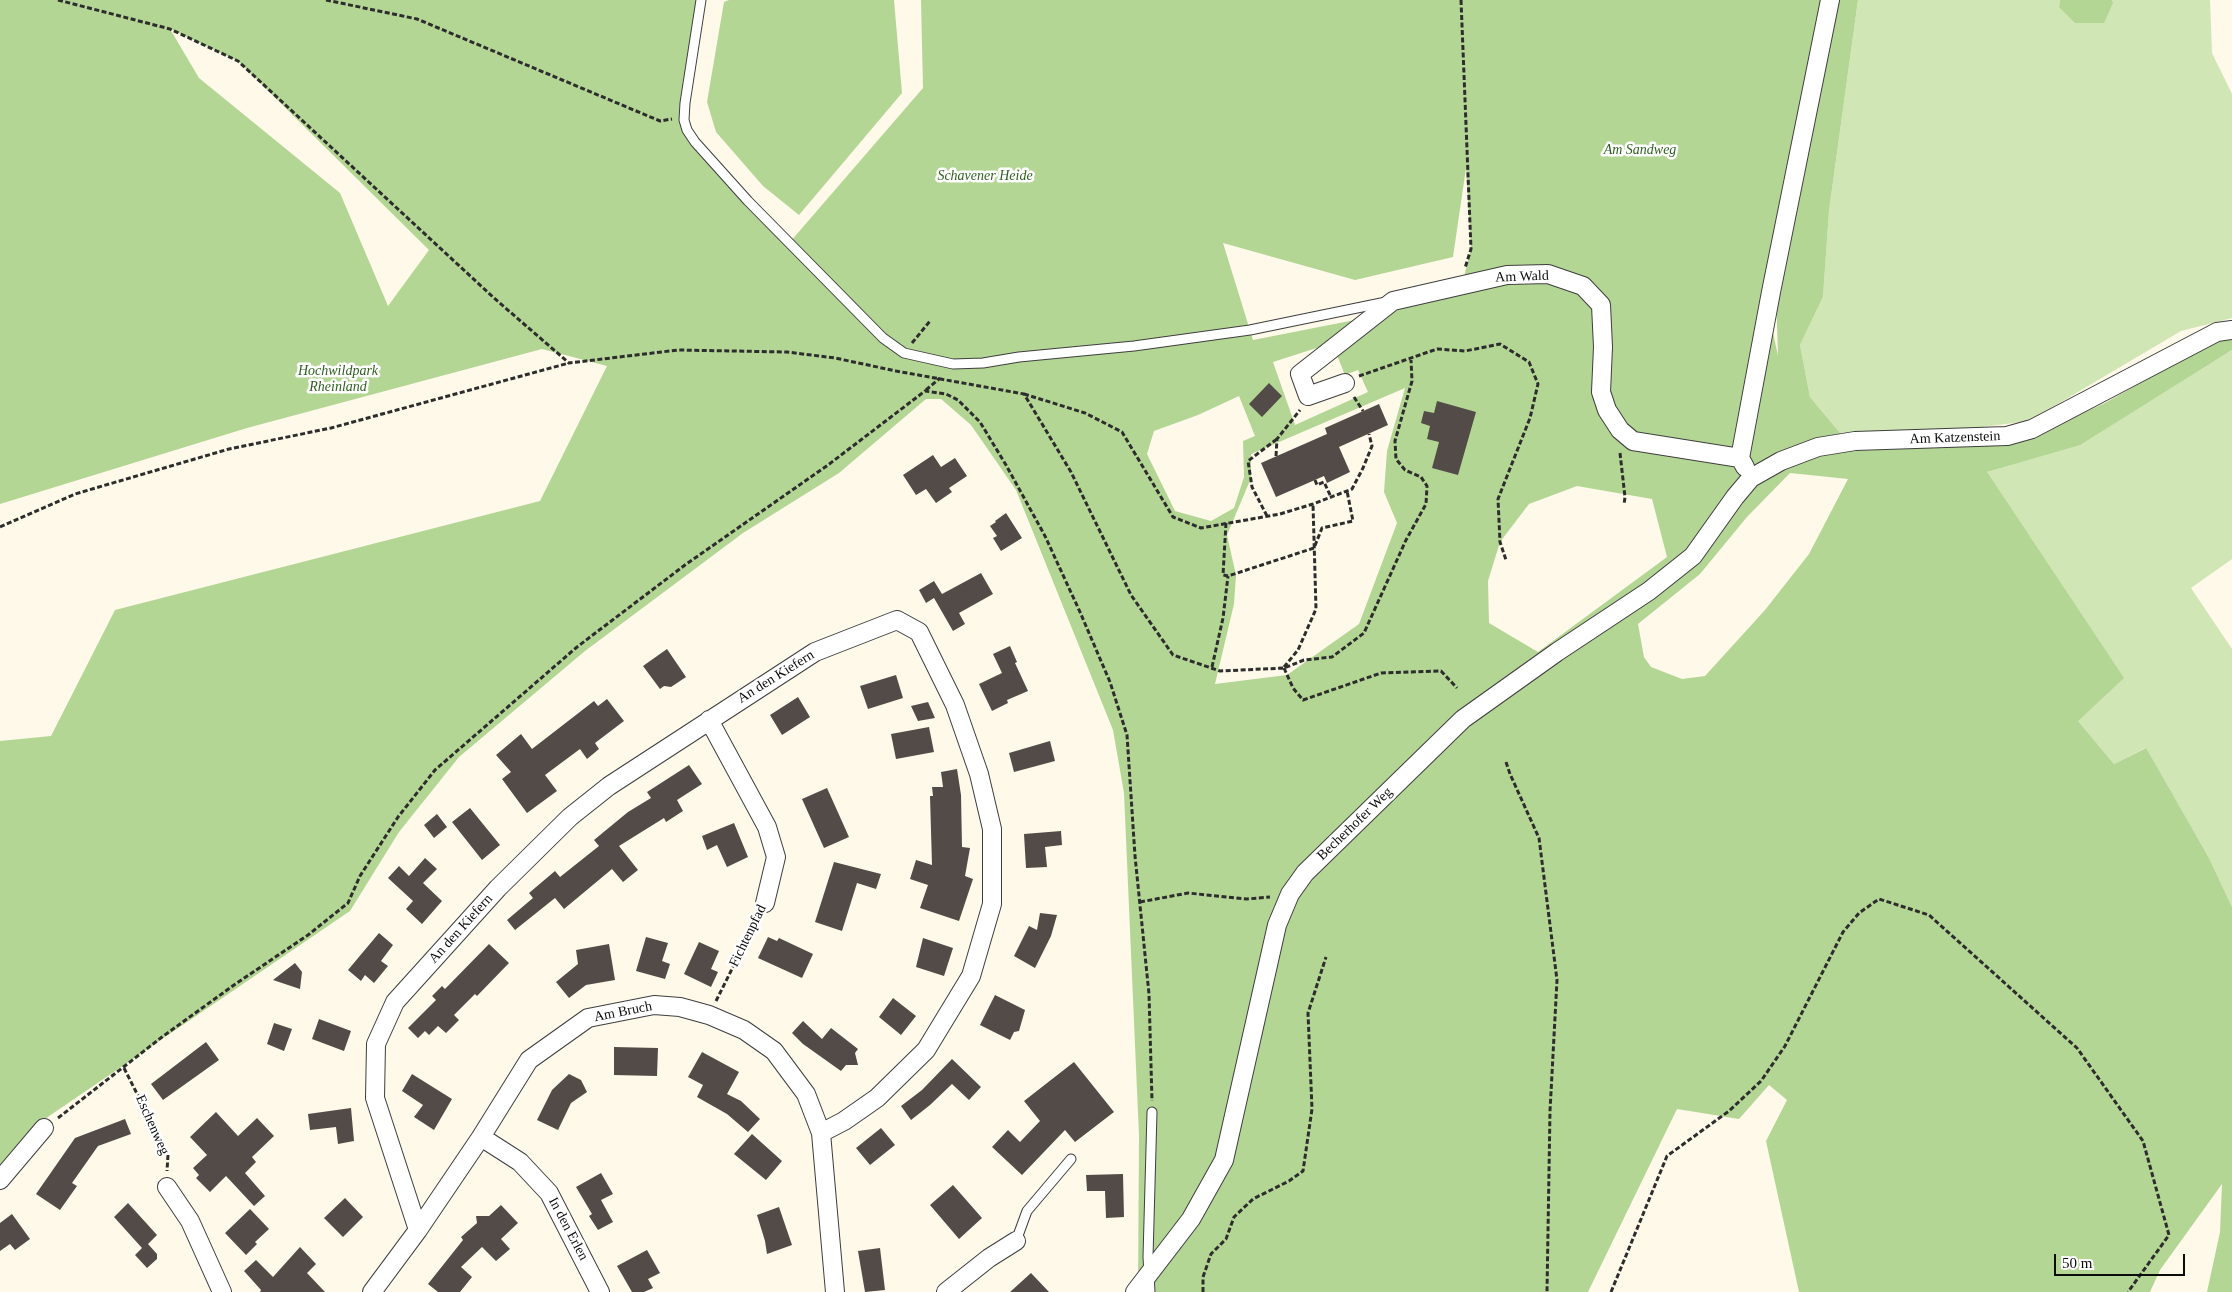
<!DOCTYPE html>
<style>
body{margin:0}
#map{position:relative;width:2232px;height:1292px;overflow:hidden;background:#fef9e9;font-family:"Times New Roman",serif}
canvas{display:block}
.scale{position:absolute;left:2054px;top:1254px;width:131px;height:22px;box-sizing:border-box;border:2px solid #0b0b0b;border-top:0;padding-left:6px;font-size:15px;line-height:18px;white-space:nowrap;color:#0b0b0b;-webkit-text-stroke:4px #fff;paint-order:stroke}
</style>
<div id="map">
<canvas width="2232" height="1292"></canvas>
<div class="scale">50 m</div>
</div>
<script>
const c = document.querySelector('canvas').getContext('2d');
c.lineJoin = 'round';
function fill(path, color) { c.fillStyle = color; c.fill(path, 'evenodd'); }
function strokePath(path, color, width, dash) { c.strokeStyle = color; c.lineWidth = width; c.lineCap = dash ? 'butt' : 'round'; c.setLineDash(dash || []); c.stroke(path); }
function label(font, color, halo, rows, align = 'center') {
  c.font = font + ' "Times New Roman",serif'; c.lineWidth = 5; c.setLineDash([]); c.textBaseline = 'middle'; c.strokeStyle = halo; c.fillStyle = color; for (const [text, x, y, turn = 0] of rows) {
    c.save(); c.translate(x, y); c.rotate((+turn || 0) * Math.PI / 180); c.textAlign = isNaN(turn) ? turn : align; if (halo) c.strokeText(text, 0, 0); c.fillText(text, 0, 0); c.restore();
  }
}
fill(new Path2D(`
 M1858,0H2060L2059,7L2113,3L2112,0H2210L2212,53L2232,94V318L2181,331L2029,421L1951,431L1840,433L1810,397L1800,345L1823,297L1829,211Z
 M2232,350V559L2191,588L2232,649V907L2209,858L2145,748L2114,764L2078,721L1987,472L2080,444Z`), '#d0e6b5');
fill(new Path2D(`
 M0,0H701L693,59L687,130L790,242L923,88L921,0H1824L1764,289L1778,356L1776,291L1835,0H1858L1829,211L1823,297L1800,345L1810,397L1855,451L1946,447L2027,438L2105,403L2227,334L2232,337V350L2080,445L1987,472L2124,678L2078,721L2114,764L2146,748L2209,858L2232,907V1292H2207L2220,1232L2222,1184L2160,1270L2150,1292H1799L1766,1141L1787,1100L1769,1085L1739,1119L1677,1109L1588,1292H1138L1139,1136L1124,793L1113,730L1016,490L971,425L941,399H926L839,473L743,533L585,651L459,757L399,832L350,911L36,1125L0,1166V741L51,736L115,610L540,501L607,366L542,349L247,428L0,504ZM170,29L238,61L429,250L388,306L340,193L199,78ZM1466,168L1471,249L1460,293L1370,317L1253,340L1223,243L1355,280L1453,257ZM1332,343L1345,375L1358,370L1368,392L1295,425L1273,362ZM1405,388L1387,451L1384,492L1397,523L1359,624L1287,675L1215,684L1234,604L1236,575L1227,535L1251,478V454ZM1239,396L1255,436L1243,441L1244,477L1234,508L1211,521L1175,511L1147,454L1154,431L1198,415ZM1790,473L1848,479L1809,554L1765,610L1705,676L1682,679L1651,667L1644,657L1638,624L1700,574L1747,517ZM1577,486L1652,499L1667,557L1538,652L1489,623L1488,581L1500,542L1529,504Z
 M729,0H894L902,93L799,215L763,186L716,132L707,102L724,2Z
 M2060,0H2112L2113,3L2104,23H2075L2059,7Z`), '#b4d695');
fill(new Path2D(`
 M1269,383L1282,396L1262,417L1249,404Z
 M1437,401L1476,412L1458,475L1432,468L1439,442L1427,439L1430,426L1421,423L1424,411L1434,413Z
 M1379,404L1388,425L1339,447L1350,472L1327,483L1324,476L1276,497L1261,463L1327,434L1325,428Z
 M933,455L941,467L955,458L967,476L949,488L952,492L936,503L926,489L916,495L903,475Z
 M1006,513L1022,538L1001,551L993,538L997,536L990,526L996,522L995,521Z
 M981,573L993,594L959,613L965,624L953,631L934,598L926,603L919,590L934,581L942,594Z
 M1010,646L1017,662L1015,663L1028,691L1007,700L1008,703L992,711L979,684L1002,673L993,654Z
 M667,649L686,677L671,687L664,686L660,689L643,666Z
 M896,675L903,698L868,709L860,686Z
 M798,697L810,717L782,735L770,715Z
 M607,699L624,721L595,743L599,749L587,759L580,749L545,775L557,791L527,813L502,779L511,772L496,755L521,734L532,749L594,701L598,706Z
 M928,702L935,718L918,721L911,706Z
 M929,727L934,752L896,759L891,734Z
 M1050,741L1055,761L1014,772L1009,753Z
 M689,765L702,784L677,800L683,811L666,822L664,818L619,846L638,870L623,882L612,869L564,909L555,898L515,930L507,920L533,898L529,893L555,871L560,877L599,846L594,840L628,812L651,798L647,792Z
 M957,769L961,795L962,847L970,848L965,876L973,879L959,921L920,908L928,885L910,879L916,860L932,865L930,796H933L932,787H943L941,772Z
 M827,788L849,837L824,848L802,799Z
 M470,808L500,845L482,860L452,822Z
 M437,814L447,827L434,838L424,825Z
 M734,823L748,857L727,867L717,845L707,850L702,836Z
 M1061,831L1062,845L1045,847L1047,867L1026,868L1024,834Z
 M425,858L437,869L423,883L442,901L422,924L406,909L413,901L388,878L399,866L409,876Z
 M834,862L881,874L876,889L857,883L842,931L815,922Z
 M1040,913L1057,915L1051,936L1035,968L1014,956L1029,926L1037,930Z
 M379,933L393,945L381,961L388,966L374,983L365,975L361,981L348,970Z
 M646,937L668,943L662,961L670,964L665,979L636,971Z
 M768,937L777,941L779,938L813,954L802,978L758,958Z
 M923,938L953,948L944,976L916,967Z
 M699,942L719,951L711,969L718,972L711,987L684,974Z
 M489,944L509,963L477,996L475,994L454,1015L459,1020L446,1033L438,1026L429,1035L425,1031L418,1038L408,1028L436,1000L432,996L442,986L445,989Z
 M609,944L615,980L586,985L569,998L556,982L578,964L576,950Z
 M295,963L302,972L300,989L273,980Z
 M995,995L1025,1010L1019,1031L1014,1032L1010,1040L980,1025Z
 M893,998L916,1016L901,1035L879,1017Z
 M319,1019L351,1031L344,1051L312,1039Z
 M803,1021L822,1039L831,1028L858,1049L855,1053L858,1065H846L841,1071L803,1044L792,1033Z
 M274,1023L292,1029L284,1051L267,1044Z
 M206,1042L219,1060L163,1100L151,1084Z
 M614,1047L658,1048L657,1076L614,1075Z
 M702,1052L739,1072L727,1094L741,1101L760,1119L748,1132L727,1114L697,1097L703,1085L688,1077Z
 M952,1059L981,1087L969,1100L952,1084L930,1105L911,1120L901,1106L922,1090Z
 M1074,1062L1114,1112L1075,1142L1065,1130L1022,1175L992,1147L1008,1130L1020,1142L1040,1121L1024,1101Z
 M412,1074L452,1099L434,1130L414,1117L423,1105L402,1091Z
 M569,1074L581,1080L587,1092L571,1103L558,1130L537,1120L552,1090Z
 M351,1108L354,1141L338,1144L336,1127L310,1130L308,1114Z
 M216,1112L238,1136L257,1118L274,1136L252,1157L256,1162L245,1173L265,1196L254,1206L226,1176L210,1192L196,1178L199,1175L193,1168L207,1155L190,1137Z
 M125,1119L131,1134L98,1146L72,1183L77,1186L60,1210L36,1194L75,1138Z
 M881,1128L895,1145L870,1165L856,1148Z
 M752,1134L782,1161L766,1180L734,1154Z
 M601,1173L613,1194L601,1200L613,1222L598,1230L589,1216L592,1214L576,1187Z
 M1123,1174L1124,1217L1106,1218L1105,1191H1087L1086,1175Z
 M953,1185L982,1218L959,1239L930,1205Z
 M345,1198L363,1217L343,1237L324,1218Z
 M128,1203L157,1235L148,1244L157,1254V1259L147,1268L135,1255L142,1248L114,1217Z
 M501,1205L518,1223L501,1239L510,1249L496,1261L482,1247L461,1267L472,1277L460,1292H438L428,1284L463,1240L461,1237L477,1223L476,1216H489Z
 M779,1207L792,1245L767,1254L765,1241L757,1215Z
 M250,1209L269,1229L255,1242L257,1244L246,1255L225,1233Z
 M12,1214L30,1239L15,1250L10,1244L0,1251V1223Z
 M300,1247L316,1264L307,1273L325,1292H260L261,1290L244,1271L256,1260L273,1277Z
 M880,1248L885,1290L865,1292L858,1251Z
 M647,1250L660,1273L648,1279L653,1288L644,1292H632L617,1266Z
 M1031,1273L1049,1292H1010Z`), '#534b47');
const service = new Path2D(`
 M701,0L685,103L684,120L687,130L695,142L748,201L883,338L904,353L953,364L983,363L1019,357L1134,346L1250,330L1386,302
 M1016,1241L1027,1211L1071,1159
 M1150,1292L1148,1257L1152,1112`);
const minor = new Path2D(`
 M1345,383L1308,396L1300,374L1393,301L1507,275L1548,274L1583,286L1601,305L1603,347L1601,392L1607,410L1620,430L1633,441L1740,458
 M1745,467L1740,458L1771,292L1830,0
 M709,720L767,827L776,857L765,903
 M481,1137L520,1162L549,1193L600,1292
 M0,1180L44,1128
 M167,1187L190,1221L222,1292
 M418,1230L375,1098L376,1044L395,1002L498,888L570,817L609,786L815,652L897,620L919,632L955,705L979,774L992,829V904L971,976L926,1050L877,1098L844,1121L821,1133
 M372,1292L418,1230L481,1137L529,1060L588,1018L654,1005L680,1007L709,1015L744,1030L774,1051L806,1094L821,1133L835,1292
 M946,1292L989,1258L1016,1241
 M1135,1292L1191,1219L1224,1160L1277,925L1290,894L1305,873L1463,719L1557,652L1649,591L1693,556L1735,497L1751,478L1781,461L1818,447L1855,441L2007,436L2032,429L2217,332L2232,330`);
strokePath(service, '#3e3e3e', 11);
strokePath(minor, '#3e3e3e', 20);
strokePath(new Path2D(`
 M58,0L170,29L238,61L494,298L569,363L678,350L787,352L835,358L896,371L1024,394L1071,472L1131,595L1173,655L1220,671L1284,668L1304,660L1332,657L1364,633L1406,540L1426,504L1427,486L1421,477L1405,470L1396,459L1395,441L1412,381L1411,360
 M326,0L417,19L660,121L672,119
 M1461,0L1471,249L1465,268
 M912,343L930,321
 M1359,376L1437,349L1465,351L1500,344L1529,362L1538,384L1530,418L1498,499L1500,542L1506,560
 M926,390L940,378
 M1024,394L1085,413L1122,432L1173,517L1201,528L1280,514L1313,504L1352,489L1363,468L1372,446L1369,434
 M1354,397L1363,411
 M1620,453L1625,497L1624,505
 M1276,456L1277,439L1300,410
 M1315,480L1317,485L1324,482L1331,497
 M1267,516L1252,487L1248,461L1277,439
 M1226,523L1223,575L1228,576L1314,548L1322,528L1353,521L1347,491
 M0,527L75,494L229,449L331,428L569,363
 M1212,667L1223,618L1228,576
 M1284,667L1298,650L1316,609L1313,504
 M1284,668L1293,688L1303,700L1381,673L1441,671L1457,688
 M1506,762L1510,774L1539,838L1557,980L1550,1111L1547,1292
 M1140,902L1188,893L1247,899L1270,897
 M716,1001L758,917
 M124,1068L168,1155L167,1171
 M58,1118L162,1037L234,985L308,935L348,903L360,876L398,817L435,770L577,647L685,565L828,465L925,391L946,394L958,400L980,422L1006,465L1045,536L1080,612L1110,682L1127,735L1135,856L1149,994L1152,1101
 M1203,1292V1277L1211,1254L1226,1239L1234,1217L1253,1199L1289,1181L1303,1171L1312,1109L1308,1013L1326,957
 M1611,1292L1667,1156L1729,1111L1761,1081L1785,1046L1843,932L1859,913L1879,899L1929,915L2077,1048L2143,1141L2169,1235L2128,1292`), '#2d2d2d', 3, [5, 2.5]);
strokePath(service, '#fff', 9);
strokePath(minor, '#fff', 18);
label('italic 14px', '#2e5f1e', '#fff', [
 ["Am Sandweg",1640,150],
 ["Schavener Heide",985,176],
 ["Hochwildpark",338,371],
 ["Rheinland",338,387]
]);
label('14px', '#0b0b0b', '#fff', [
 ["Am Wald",1522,277,-2],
 ["Am Katzenstein",1955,438,-2],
 ["An den Kiefern",776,677,-32],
 ["Becherhofer Weg",1355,824,-44],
 ["An den Kiefern",461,929,-48],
 ["Fichtenpfad",748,936,-64],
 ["Am Bruch",623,1012,-11],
 ["Eschenweg",152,1125,66],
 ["In den Erlen",568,1229,62]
]);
</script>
